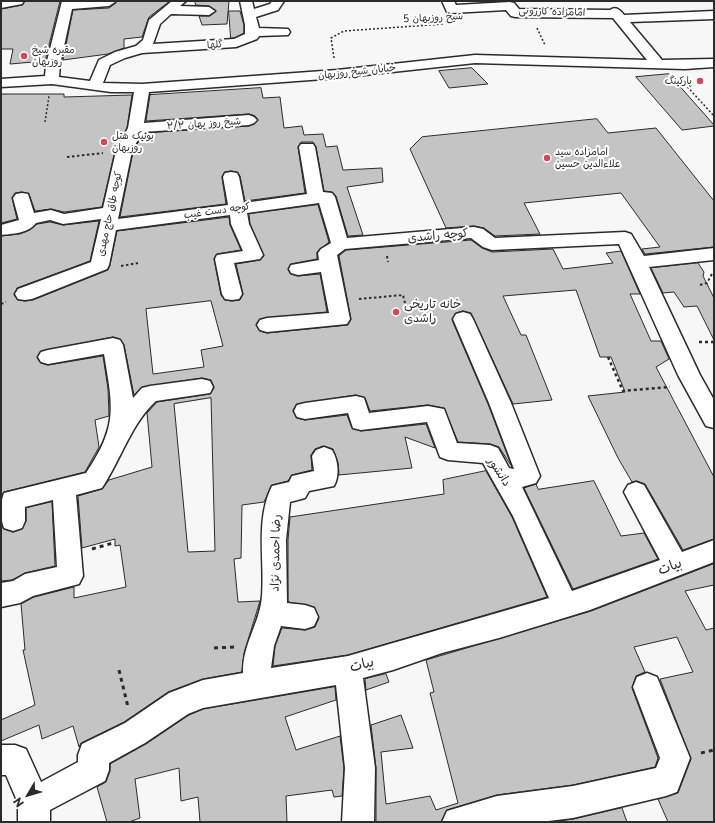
<!DOCTYPE html>
<meta charset="utf-8">
<style>
body{margin:0}
#map{position:relative;width:715px;height:823px;overflow:hidden;background:#f7f7f7;font-family:"Playpen Sans",sans-serif}
canvas{display:block}
.frame{position:absolute;inset:0;border:2px solid #2b2b2b;pointer-events:none}
.north{position:absolute;left:8px;top:775px;width:40px;height:40px;-webkit-text-stroke:3px #fff;paint-order:stroke;rotate:232deg;font-size:11px;font-weight:700;line-height:16px;text-align:center;color:#2b2b2b}
.north::after{content:'';display:block;margin:auto;width:14px;height:18px;background:#2b2b2b;clip-path:polygon(50% 0,100% 100%,50% 72%,0 100%)}
</style>
<div id="map">
<canvas width="715" height="823"></canvas>
<div class="frame"></div>
<div class="north">N</div>
</div>
<script>
const c = document.querySelector('canvas').getContext('2d');
c.lineJoin = 'round';
function fill(path, color) { c.fillStyle = color; c.fill(path, 'evenodd'); }
function strokePath(path, color, width, dash) { c.strokeStyle = color; c.lineWidth = width; c.lineCap = dash ? 'butt' : 'round'; c.setLineDash(dash || []); c.stroke(path); }
function label(font, color, halo, rows, align = 'center') {
  c.font = font + ' "Playpen Sans","Playpen Sans Arabic",sans-serif'; c.lineWidth = 4; c.setLineDash([]); c.textBaseline = 'middle'; c.strokeStyle = halo; c.fillStyle = color; for (const [text, x, y, turn = 0] of rows) {
    c.save(); c.translate(x, y); c.rotate((+turn || 0) * Math.PI / 180); c.textAlign = isNaN(turn) ? turn : align; if (halo) c.strokeText(text, 0, 0); c.fillText(text, 0, 0); c.restore();
  }
}
const building = new Path2D(`
 M25,1H60L45,61L10,64L13,49H1V9L22,5Z
 M116,1H170L149,17L142,37L124,39V48L108,54L63,60L73,10L109,8L116,3Z
 M195,1H229L227,24L202,25L199,16H210L216,11L209,6L196,5Z
 M229,11H240L244,25V33L234,38H231Z
 M472,68L488,84L449,88L439,71Z
 M669,74L714,125V126L682,130L636,77Z
 M261,88L263,98L280,97L284,128L302,126L304,135L323,134L326,147L337,146L343,170L382,168L383,182L347,187L363,235L348,236L336,196L332,192L324,191L316,147L313,142H301L298,147L305,193L245,201L240,176L237,172L231,171L225,172L222,177L226,204L120,217L133,152L143,133L249,126L258,120L255,116L249,114L146,121L150,95Z
 M1,94H64V97L132,95L127,128L115,151L102,207L64,212L51,209L35,211L29,194L22,192L15,193L12,198L17,219L1,223Z
 M597,119L608,133L656,128L714,201V247L645,254L642,249L660,247L621,193L524,203L540,234L495,236L484,228L474,226L446,228L410,149L422,137Z
 M318,205L329,242L317,252V259L291,264L288,270L291,274L298,276L320,274L327,312L260,319L256,324L260,331L267,333L348,325L351,319L339,256L346,250L471,240L482,248L492,252L553,249L563,269L613,263L606,253L621,251L640,294H630L651,341H661L669,359L656,367L714,477V539L683,550L645,484L637,481L632,482L618,458L588,396L625,392L611,357H600L576,290L503,296L521,335H526L552,400L513,404L471,313L463,311L456,313L452,320L488,404L512,467L499,447L490,444L458,442L444,408L428,405L370,411L365,398L356,395L297,404L293,410L297,418L305,420L347,415L352,428L361,431L426,424L435,448L405,437L412,468L339,475L338,463L333,449L323,446L315,449L311,455L312,470L292,475L288,481L272,485L264,502L242,505L241,558L234,559L238,602L260,601L244,653L242,672L203,679L168,692L124,722L81,743L79,747L73,726L42,739L39,725L1,741V720L35,705L23,650H25L21,604L34,597L74,587V598L126,587L120,545L115,546V539L82,548L78,496L102,489L109,480L152,467L147,413L157,402L210,394L214,388L211,380L202,378L142,387L134,395L124,345L120,339L113,337L41,351L37,358L41,363L48,365L103,356L108,389L109,416L95,420L99,447L85,472L4,492L1,498V236L20,234L30,230L37,224L50,222L63,225L99,221L90,261L17,288L14,295L18,300L25,301L33,300L108,270L110,265L117,231L229,217L230,225L241,250L217,254L214,259L221,295L225,300L232,301L240,300L243,294L236,264L260,260L264,256L250,224L249,214ZM211,301L223,346L201,350L204,367L153,374L146,309ZM211,398L215,551L188,552L174,404Z
 M698,263L704,272L703,276L714,298V340L697,306L684,307L674,292L663,293L651,268Z
 M486,471L512,517L547,597L348,655L273,666L275,646L282,628L305,630L315,627L319,618L314,607L288,602V540L290,517L444,494L443,480Z
 M594,481L621,536L644,533L658,559L573,589L524,488L536,484L538,489Z
 M52,502L55,566L25,573L12,580L1,581V523L4,529L13,532L22,529L26,521V508Z
 M714,564V585L685,591L706,630L714,628V822H668L658,799L678,793L691,759L660,679L693,672L677,637L634,647L645,672L636,676L632,688L658,758L655,767L573,785L497,795L447,810L441,822H376V768L371,725L401,715L413,748L381,752L386,804L430,796L436,810L458,803L430,693L434,692L426,660L591,611Z
 M386,674L389,682L366,690L365,679Z
 M335,687L336,700L285,717L296,750L340,736L344,768L342,796L334,797L332,790L286,796L287,822H200L198,797L181,801L179,768L135,779L140,818L129,822H107L97,787L106,782L110,771V764L146,744L189,715L203,709Z
 M622,808L627,822H552L573,819Z`);
fill(building, '#c4c4c4');
strokePath(building, '#2b2b2b', 1);
const minor = new Path2D(`
 M1,1H24L22,4L1,8Z
 M62,1L115,2L109,6L72,9L60,65L59,77L90,81L99,60L115,52L136,46L143,40L149,20L172,1H186L180,6L209,7L215,11L209,15L171,14L160,24L153,44L234,39L245,34V25L240,1H252L254,9L270,4L272,1H284L278,10L256,17L259,28L288,29L290,32L288,35L259,36L257,39L236,47L142,53L125,58L110,65L103,83L142,84L337,70L475,55L647,60L613,18L515,17L511,16L506,10L451,13L447,12L442,1H454L456,5L510,2L514,3L519,9L610,10C616,6 620,10 624,15L714,11V19L630,22L662,60L714,59V67L685,69L475,63L337,78L149,92L144,123L249,115L254,117L257,120L254,123L249,125L142,132L132,151L118,219L228,205L223,177L225,173L231,172L237,173L239,177L244,203L307,194L299,147L301,144H313L315,147L323,192L332,193L335,197L347,238L474,227L483,229L495,238L625,232L631,234L644,256L714,248V260L649,267L700,375L714,400V428L706,426L678,375L619,244L492,250L483,247L471,238L345,249L337,255L350,319L347,324L267,332L260,330L257,325L260,320L267,318L329,313L321,272L298,275L291,273L289,269L291,265L319,260L318,253L321,249L331,243L319,203L247,213L249,224L263,255L260,259L234,263L242,294L239,299L232,300L225,299L222,294L215,259L217,255L243,251L231,224L230,215L116,230L109,265L107,269L32,299L25,300L18,299L15,294L18,289L91,262L101,219L63,224L50,220L36,223C29,233 12,234 1,235V225L19,220L13,198L16,194L22,193L28,194L34,213L51,210L64,214L103,208L116,151L128,128L134,92H111L52,84L1,87V79L45,76L46,65Z
 M463,312L470,314L473,319L511,403L540,476L536,483L522,487L572,591L660,560L624,492L628,485L636,482L644,485L682,552L714,540V562L590,610L499,638L442,653L393,670L363,678L375,768L374,822H342L345,768L336,685L203,708L188,714L145,743L109,763V770L105,781L50,810V822H18V803L6,775H1V745H15L26,749L41,782L78,762V755L82,744L125,723L169,693L203,680L243,673C242,645 260,623 262,596C265,560 255,520 272,486L289,482L292,476L314,471L312,456L316,450L324,447L332,450C338,460 340,475 334,486L309,491L305,498L290,502L286,540L287,603L305,605L314,608L318,617L314,626L305,629L281,626L274,646L271,668L348,656L549,598L513,516L483,463L448,460L440,457L427,422L361,430L353,428L348,413L305,419L297,417L294,411L297,405L305,403L356,396L364,398L369,413L428,406L444,409L457,443L490,445L498,448L509,468L514,469L489,403L453,319L456,314Z
 M113,338L120,340L123,345L133,398L142,388L150,386L202,379L210,381L213,387L210,393L156,401C132,422 120,461 102,488L76,495L83,576L79,584L33,596L20,603L1,607V583L13,581L25,574L57,567L53,500L25,507V521L22,528L13,531L4,528C0,518 0,503 4,493L86,473C118,426 113,408 104,354L48,364L41,362L38,357L41,352L48,350Z
 M647,673L657,677L690,758L677,792L666,796L573,818L540,822H442L447,811L497,796L573,786L656,768L660,758L633,687L637,677Z`);
strokePath(minor, '#2b2b2b', 3);
strokePath(new Path2D(`
 M537,28L545,45
 M334,58L331,38L344,31L444,24
 M682,81L714,116
 M45,122L49,96`), '#2b2b2b', 1.5, [2, 2]);
strokePath(new Path2D(`
 M67,157L103,153
 M387,256L388,262
 M121,266L138,263
 M700,285L707,283L713,272
 M359,299L403,295L408,315
 M1,304L6,302`), '#2b2b2b', 2, [2.5, 2.5]);
strokePath(new Path2D(`
 M699,342H714
 M608,357L623,391L670,387`), '#2b2b2b', 2.5, [3, 3]);
strokePath(new Path2D(`
 M92,549L113,543
 M214,648L234,647
 M119,670L128,707
 M701,753L714,750`), '#2b2b2b', 3, [4, 4]);
fill(minor, '#fff');
for (const [x, y, r, color] of [
 [24,56,4,"#d1495b"],
 [700,81,4,"#d1495b"],
 [104,142,4,"#d1495b"],
 [547,158,4,"#d1495b"],
 [396,312,4,"#d1495b"]
]) { const dot = new Path2D(); dot.arc(x, y, r, 0, 2 * Math.PI); c.fillStyle = color; c.fill(dot); strokePath(dot, '#fff', 1.5); }
label('10px', '#2b2b2b', '#fff', [
 ["امامزاده کازرونی",552,12,2],
 ["شیخ روزبهان 5",433,18,-3],
 ["گلها",215,45,-5],
 ["خیابان شیخ روزبهان",357,72,-6],
 ["شیخ روز بهان ۲/۲",204,124,-4],
 ["کوچه دست غیب",217,211,-8],
 ["کوچه طاق حاج مهدی",110,214,-78]
]);
label('10px', '#2b2b2b', '#fff', [
 ["مقبره شیخ",32,50],
 ["روزبهان",32,62],
 ["پارکینگ",692,81,"right"],
 ["بوتیک هتل",112,136],
 ["روزبهان",112,148],
 ["امامزاده سید",555,152],
 ["علاءالدین حسین",555,164]
], 'left');
label('12px', '#2b2b2b', '#fff', [
 ["کوچه راشدی",438,236,-5],
 ["دانشور",499,472,57],
 ["رضا احمدی نژاد",276,553,-89]
]);
label('12px', '#2b2b2b', '#fff', [
 ["خانه تاریخی",404,305],
 ["راشدی",404,319]
], 'left');
label('14px', '#2b2b2b', '#fff', [
 ["بیات",670,567,-21],
 ["بیات",362,665,-14]
]);
</script>
